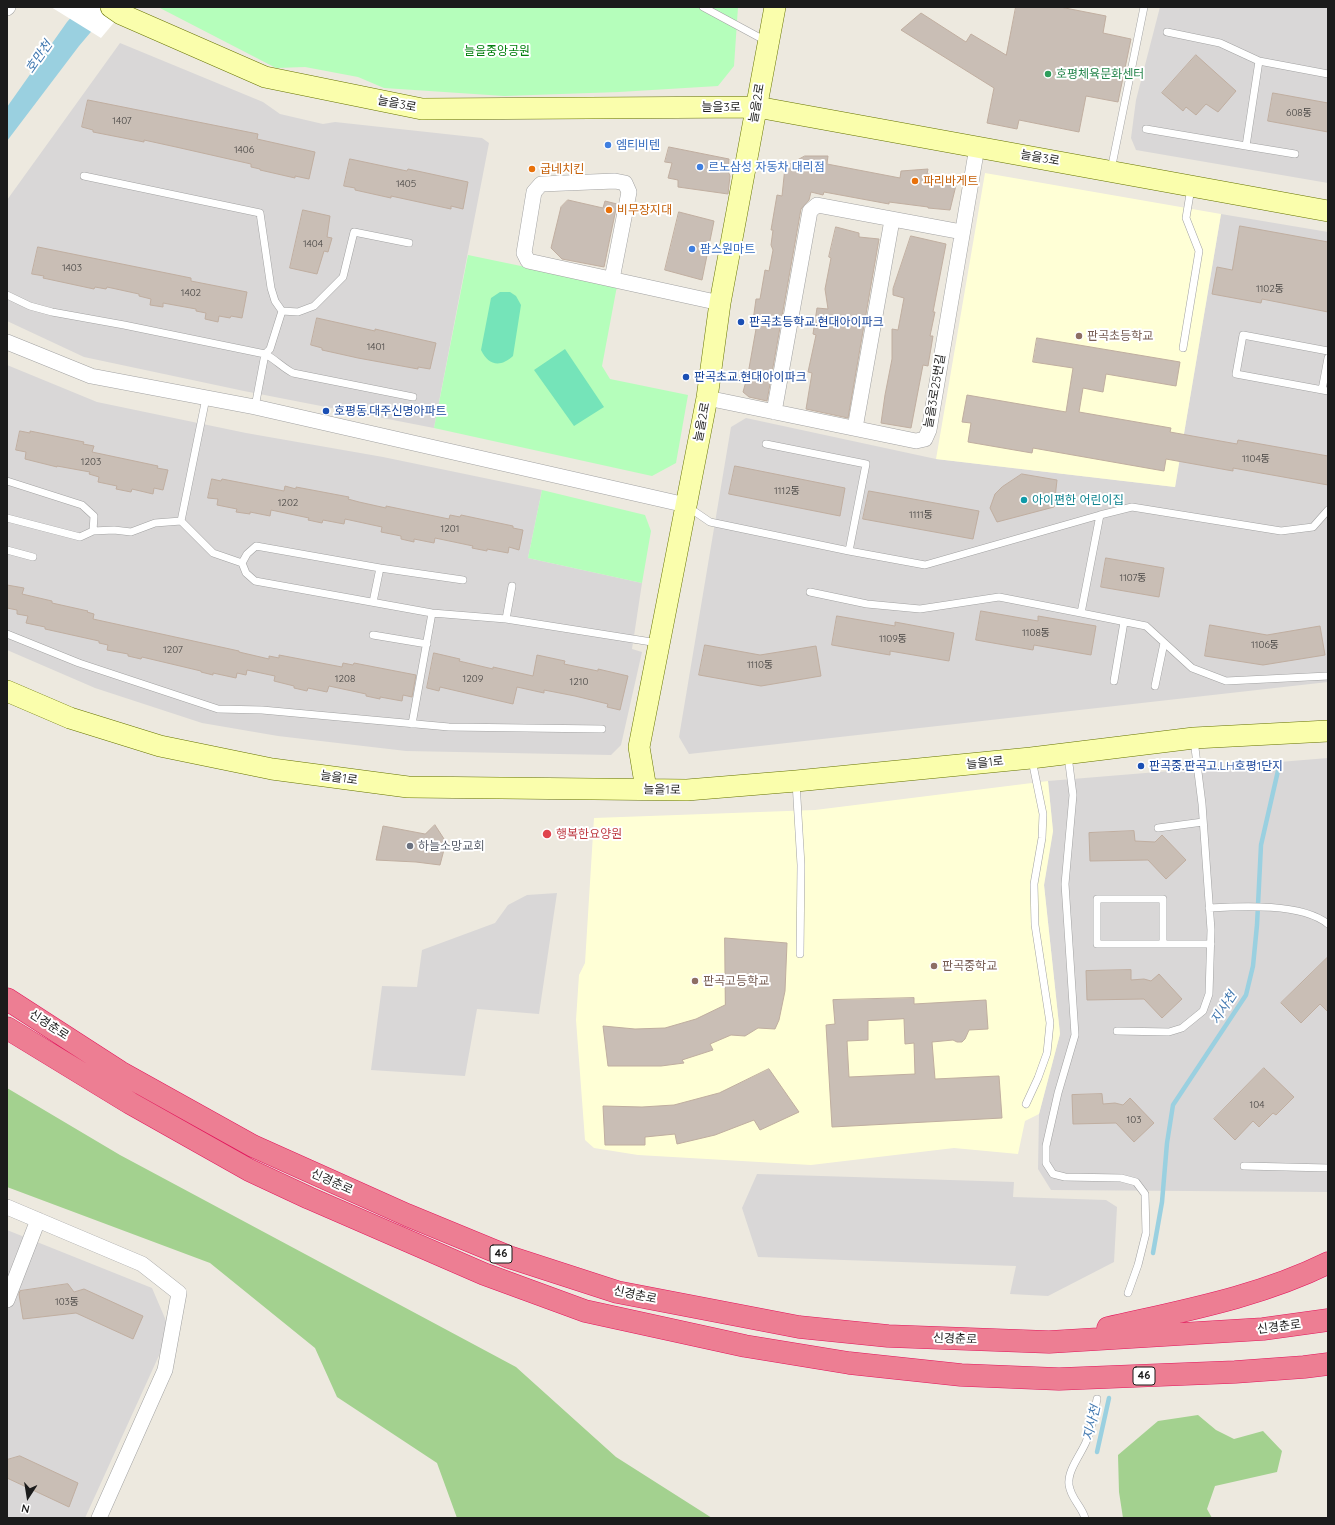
<!DOCTYPE html>
<meta charset="utf-8">
<style>
body{margin:0}
#map{position:relative;width:1335px;height:1525px;overflow:hidden;background:#ede9df;font-family:Quicksand,sans-serif}
canvas{display:block}
.frame{position:absolute;inset:0;border:8px solid #1b1b1b;pointer-events:none}
.north{position:absolute;left:8px;top:1477px;width:40px;height:40px;-webkit-text-stroke:3px #fff;paint-order:stroke;rotate:192deg;font-size:11px;font-weight:700;line-height:16px;text-align:center;color:#1b1b1b}
.north::after{content:'';display:block;margin:auto;width:14px;height:18px;background:#1b1b1b;clip-path:polygon(50% 0,100% 100%,50% 72%,0 100%)}
</style>
<div id="map">
<canvas width="1335" height="1525"></canvas>
<div class="frame"></div>
<div class="north">N</div>
</div>
<script>
const c = document.querySelector('canvas').getContext('2d');
c.lineJoin = 'round';
function fill(path, color) { c.fillStyle = color; c.fill(path, 'evenodd'); }
function strokePath(path, color, width, dash) { c.strokeStyle = color; c.lineWidth = width; c.lineCap = dash ? 'butt' : 'round'; c.setLineDash(dash || []); c.stroke(path); }
function label(font, color, halo, rows, align = 'center') {
  c.font = font + ' Quicksand,"Noto Sans KR",sans-serif'; c.lineWidth = 4; c.setLineDash([]); c.textBaseline = 'middle'; c.strokeStyle = halo; c.fillStyle = color; for (const [text, x, y, turn = 0] of rows) {
    c.save(); c.translate(x, y); c.rotate((+turn || 0) * Math.PI / 180); c.textAlign = isNaN(turn) ? turn : align; if (halo) c.strokeText(text, 0, 0); c.fillText(text, 0, 0); c.restore();
  }
}
fill(new Path2D(`
 M1160,7H1328V183L1136,150L1131,138L1136,100Z
 M120,43L263,102L280,114L323,124L335,122L482,138L489,143L434,428L244,391L84,357L7,321V200Z
 M1221,214L1328,232V682L689,754L679,737L731,427L746,418L936,459L1175,487Z
 M7,365L97,402L246,433L383,457L542,490L528,558L642,583L632,649L642,652L621,745L611,755L406,751L278,736L202,723L95,688L7,650Z
 M1328,758V1192L1051,1190L1038,1169L1039,1114L1060,1034L1044,885L1053,831L1048,781Z
 M557,893L539,1014L477,1009L465,1076L371,1070L382,986L417,987L422,950L495,923L508,905L527,895Z
 M757,1174L1014,1182L1013,1197L1106,1200L1117,1207L1114,1262L1048,1296L1010,1294L1016,1266L758,1257L742,1208Z
 M7,1230L152,1288L167,1323L161,1351L85,1518H7Z`), '#d9d7d7');
fill(new Path2D(`
 M985,173L1221,214L1175,487L936,459Z
 M1048,781L1053,831L1044,885L1060,1034L1039,1114L1025,1121L1018,1154L954,1148L811,1165L638,1155L594,1148L585,1140L576,1020L579,975L585,963L594,818L815,810Z`), '#ffffd6');
fill(new Path2D(`
 M7,1088L120,1155L516,1367L616,1457L712,1518H457L437,1463L337,1397L315,1348L210,1263L7,1187Z
 M1198,1415L1216,1430L1234,1439L1263,1431L1282,1451L1277,1472L1215,1486L1207,1509L1212,1518H1123L1119,1492L1118,1455L1158,1421Z`), '#a3d18f');
fill(new Path2D(`
 M158,7H738L734,66L718,86L619,92L504,96L384,88L358,77L305,67L276,68Z
 M468,255L617,286L602,366L610,379L688,395L676,463L652,476L434,428Z
 M542,490L645,515L651,531L642,583L528,558Z`), '#b5febb');
fill(new Path2D(`
 M500,292H510L516,296L521,305L513,356C500,368 488,365 481,350L491,298Z
 M565,349L604,407L574,426L534,370Z`), '#75e4b9');
fill(new Path2D(`
 M80,7H112L79,46L7,141V107L67,22Z`), '#9ad0e0');
fill(new Path2D(`
 M51,7H127L101,38Z`), '#fff');
strokePath(new Path2D(`
 M1153,1253L1162,1202L1167,1143L1173,1105L1246,995L1253,966L1257,925L1261,845L1280,762
 M1097,1452L1109,1398`), '#9ad0e0', 4.5);
const building = new Path2D(`
 M1016,7H1060L1106,16L1103,33L1131,39L1118,102L1086,96L1079,132L1019,120L1017,129L987,123L994,88L901,30L921,13L966,42L971,34L1006,55Z
 M1196,55L1236,91L1218,112L1206,104L1196,115L1186,107L1183,111L1162,93Z
 M1273,93L1328,103V132L1268,121Z
 M88,100L258,134L257,139L315,152L309,179L295,176V178L260,170V169L251,167V164L176,147L144,140V142L93,132V130L82,127Z
 M669,147L729,159L728,171L730,176L728,194L678,187V180L668,178L672,163L665,162Z
 M805,156H828L827,164L900,178L901,171L928,169L927,174L958,177L950,210L928,208V207L889,202V204L824,192L823,195L811,192L809,200L801,209L767,401L749,397L743,392L748,374L756,329L752,328L756,299H760L765,270L769,271L773,250L771,245L773,230H771L777,195L782,196L785,167Z
 M350,159L407,171L408,169L468,182L463,209L451,206V209L391,196V198L355,190V188L344,186Z
 M568,200L603,208L605,201L617,204L604,267L562,259L551,248L561,207Z
 M303,210L330,216L327,237L332,238L328,252L324,251L317,274L290,268Z
 M679,212L714,221L702,280L665,270Z
 M1240,226L1328,242V312L1262,299L1261,303L1212,294L1217,267L1232,270Z
 M836,227L859,233V237L879,239L848,418L806,409L812,373L808,372L816,335L813,334L817,308L828,309L825,289L831,258L829,257Z
 M911,236L946,244L933,312H935L930,336H933L928,366L923,365L911,428L881,423L885,395L892,359V329L898,330L904,298L893,295V289Z
 M38,247L191,278V281L247,292L242,318L231,316L230,318L219,316L218,322L205,319L206,313L196,311V309L163,303V307L150,305L151,299L139,296V294L107,287L106,289L95,287L94,289L43,278L44,276L32,274Z
 M317,318L375,331V329L436,343L430,369L418,367V369L358,358L322,350V348L311,345Z
 M1037,338L1180,362L1176,386L1106,374L1103,392L1083,388L1079,412L1171,428L1170,432L1237,444L1238,440L1328,456V485L1233,468V471L1166,459L1164,471L1033,448L1032,453L968,442L971,423L962,422L967,395L1066,412L1073,368L1033,362Z
 M20,431L30,433V431L84,442L83,444L94,446L92,452L158,466L157,468L168,470L163,490L154,488L153,494L132,489L131,492L116,489L117,486L98,482L99,477L89,474L90,472L57,466V467L25,459L26,452L16,450Z
 M735,466L845,488L840,516L729,494Z
 M1022,474L1057,480L1054,507L997,522L990,508L995,494L1002,487Z
 M212,479L221,481L222,479L284,491L285,486L296,489V487L349,497L348,499L359,502L386,508V506L449,519L450,515L460,517L461,515L513,526V528L523,530L519,550L509,547L508,553L487,549V551L472,548L473,546L435,538L434,543L414,539V542L401,539V536L381,532L382,527L345,519L344,524L323,520L322,523L308,520L309,518L271,510L270,516L250,512V514L236,512L237,509L217,505L218,499L208,498Z
 M869,491L979,511L973,539L863,519Z
 M1106,558L1164,568L1159,597L1101,587Z
 M7,585L24,588L22,594L52,601V603L88,611L87,612L94,614L93,619L239,651V652L269,659V656L279,658V655L342,667L343,663L353,665L354,663L416,675L412,697L403,695L402,701L380,697V699L366,696V694L329,686L327,692L308,688L307,691L294,688V686L274,681L275,676L247,670L246,675L237,673L236,678L213,673V675L201,672V671L142,657L141,659L128,656V654L107,650L108,645L99,643V641L45,629V627L26,623L28,616L17,614V610L7,608Z
 M981,611L1038,621V616L1096,626L1091,655L1034,645L1033,650L976,640Z
 M837,616L895,626V622L954,633L949,661L890,651V655L832,645Z
 M1210,625L1267,635L1320,626L1325,655L1263,665L1205,656Z
 M705,645L760,655L816,646L821,676L761,686L699,675Z
 M434,653L460,659L459,661L493,669V667L533,676L537,655L565,661L564,664L598,671V669L628,676L620,710L607,707L608,704L575,696L544,690V693L517,687L513,704L440,687L439,691L427,688Z
 M435,825L446,842L440,865L416,862L376,860L383,826L425,834Z
 M1134,831L1135,841L1155,842L1162,835L1186,860L1166,879L1148,860L1090,861L1089,833Z
 M725,938L787,943L785,991L779,1020L775,1029L758,1028L745,1036L731,1035L710,1044L713,1050L682,1060L684,1063L661,1066H608L603,1026L635,1029L665,1028L696,1019L725,1005Z
 M1328,957V1012L1320,1004L1301,1023L1281,1003Z
 M1131,970V980L1144,979L1151,981L1159,974L1182,999L1162,1018L1144,999L1087,1000L1086,971Z
 M914,998V1004L986,1000L988,1029L969,1030L965,1039L962,1042H957L953,1040L932,1042L935,1079L999,1076L1002,1118L832,1127L826,1025L835,1024L833,1000ZM904,1019L905,1044L914,1043L915,1074L849,1077L847,1041L868,1040V1021Z
 M1264,1068L1294,1097L1276,1115L1273,1113L1259,1127L1253,1121L1235,1140L1214,1119Z
 M769,1069L799,1112L760,1130L754,1120L715,1135L677,1144L675,1134L645,1137V1145H605L603,1106L642,1107L674,1105L719,1093Z
 M1102,1094L1103,1104L1115,1103L1123,1105L1130,1098L1154,1123L1134,1142L1116,1123L1073,1124L1072,1095Z
 M68,1284L74,1292L84,1289L143,1316L133,1339L76,1313L23,1319L19,1294L20,1291Z
 M20,1456L78,1483L69,1507L7,1478V1460Z`);
fill(building, '#c9beb5');
strokePath(building, '#c0aea0', 1);
const lane = new Path2D(`
 M703,7L766,41
 M1167,32L1220,43L1259,61
 M1146,129L1246,146
 M1295,154L1246,146L1259,61L1328,74
 M1111,170L1144,7
 M84,176L260,213L271,288L275,301L282,311
 M7,295L30,306L52,312L124,325L265,354C275,359 283,368 293,373L413,397
 M1183,348L1199,251L1186,218L1191,188
 M1328,351L1243,335L1236,374L1328,391
 M1322,390L1328,358
 M255,407L265,354L270,349L282,311L298,312L314,306L343,277L354,232L409,243
 M766,444L866,464L849,551
 M7,481L82,505L94,516L93,531
 M688,507L710,522L849,551L925,565L1100,515L1132,507L1281,531L1313,527L1328,510
 M1100,515L1081,613L1146,626L1192,668L1226,681L1328,676
 M7,518L80,537L93,531L114,530L131,532L155,523L181,521L213,553L242,563L246,573L255,581L432,613L506,619L658,643
 M181,521L206,398
 M7,550L33,557
 M242,563L247,554L256,546L380,568L463,580
 M810,592L867,604L920,609L999,597L1081,613
 M373,602L380,568
 M506,619L512,586
 M7,634L79,663L218,709L262,710L449,727L602,729
 M373,635L427,644
 M1114,681L1124,622
 M1155,686L1164,643
 M412,724L432,613
 M1068,756L1073,795L1065,884L1075,1035L1058,1093L1046,1146V1163L1053,1174L1065,1177L1121,1178L1136,1182L1145,1194L1146,1233L1138,1265L1128,1293
 M796,782L801,865L800,954
 M1158,828L1203,822
 M1209,908C1242,906 1302,903 1328,924
 M1163,944V899H1097V944H1211
 M1117,1031L1169,1032L1182,1028L1203,1011L1209,994L1211,930L1202,804L1194,740
 M1026,1104L1038,1078L1047,1053L1050,1023L1035,925L1034,884L1042,838L1043,814L1032,760
 M1244,1166L1328,1168
 M1085,1518C1081,1505 1071,1499 1069,1485C1067,1471 1081,1454 1086,1442C1092,1428 1094,1414 1097,1399`);
const street = new Path2D(`
 M7,8L8,7
 M612,279L629,192L625,183L615,181L541,184L534,192L524,253L528,261L720,303
 M7,342L91,376L255,407L686,505
 M707,398L916,441L925,439L929,430L977,147
 M774,412L810,211L817,205L962,232
 M855,428L892,220
 M7,1207L142,1264L179,1293L165,1370L99,1518
 M7,1300L38,1220`);
const secondary = new Path2D(`
 M111,7L121,14L265,77L422,109L757,107L1328,211
 M7,691L70,718L160,746L272,769L408,787L687,790L796,781L1031,758L1194,738L1328,731
 M646,789L639,747L707,398L720,303L775,7`);
const highway = new Path2D(`
 M7,999L120,1072L253,1146L407,1215L509,1257L617,1292L799,1327L888,1336L1049,1342L1263,1329L1328,1320
 M7,1028L130,1103L249,1170L309,1198L484,1274L585,1311L745,1346L849,1363L961,1375L1059,1379L1235,1372L1304,1367L1328,1364
 M1108,1328C1182,1311 1259,1297 1328,1263`);
strokePath(lane, '#a2a2a2', 8);
strokePath(street, '#a2a2a2', 16);
strokePath(secondary, '#667300', 22);
strokePath(highway, '#e2155b', 23);
strokePath(lane, '#fff', 7);
strokePath(street, '#fff', 15);
strokePath(secondary, '#fafeac', 21);
strokePath(highway, '#ed7e93', 22);
for (const [x, y, r, color] of [
 [1048,74,4,"#2e9e5b"],
 [608,145,4,"#3f7fe0"],
 [700,167,4,"#3f7fe0"],
 [532,169,4,"#e8710a"],
 [915,181,4,"#e8710a"],
 [609,210,4,"#e8710a"],
 [692,249,4,"#3f7fe0"],
 [741,322,4,"#1a4fb4"],
 [1079,336,4,"#8d6e63"],
 [686,377,4,"#1a4fb4"],
 [326,411,4,"#1a4fb4"],
 [1024,500,4,"#0f9aa8"],
 [1141,766,4,"#1a4fb4"],
 [547,834,5,"#e0444e"],
 [410,846,4,"#6b7280"],
 [934,966,4,"#8d6e63"],
 [695,981,4,"#8d6e63"]
]) { const dot = new Path2D(); dot.arc(x, y, r, 0, 2 * Math.PI); c.fillStyle = color; c.fill(dot); strokePath(dot, '#fff', 1.5); }
label('10px', '#464442', null, [
 ["608동",1299,113],
 ["1407",122,121],
 ["1406",244,150],
 ["1405",406,184],
 ["1404",313,244],
 ["1403",72,268],
 ["1102동",1270,289],
 ["1402",191,293],
 ["1401",376,347],
 ["1104동",1256,459],
 ["1203",91,462],
 ["1112동",787,491],
 ["1202",288,503],
 ["1111동",921,515],
 ["1201",450,529],
 ["1107동",1133,578],
 ["1108동",1036,633],
 ["1109동",893,639],
 ["1106동",1265,645],
 ["1207",173,650],
 ["1110동",760,665],
 ["1208",345,679],
 ["1209",473,679],
 ["1210",579,682],
 ["104",1257,1105],
 ["103",1134,1120],
 ["103동",67,1302]
]);
for (const [x, y, w] of [
 [501,1254,22],
 [1144,1376,22]
]) { const box = new Path2D(); box.roundRect(x - w / 2, y - 9, w, 18, 3); c.fillStyle = '#fff'; c.fill(box); strokePath(box, '#1b1b1b', 1); }
label('bold 11px', '#1b1b1b', null, [
 ["46",501,1254],
 ["46",1144,1376]
]);
label('12px', '#027f0d', '#fff', [
 ["늘을중앙공원",497,51]
]);
label('12px', '#27864d', '#fff', [
 ["호평체육문화센터",1056,74]
], 'left');
label('12px', '#1b1b1b', '#fff', [
 ["늘을2로",757,103,-80],
 ["늘을3로",397,104,11],
 ["늘을3로",721,107],
 ["늘을3로",1040,158,10],
 ["늘을3로25번길",935,391,-80],
 ["늘을2로",702,422,-79],
 ["늘을1로",985,763,-6],
 ["늘을1로",339,778,8],
 ["늘을1로",662,790,1],
 ["신경춘로",49,1025,33],
 ["신경춘로",332,1182,24],
 ["신경춘로",635,1295,12],
 ["신경춘로",1279,1327,-7],
 ["신경춘로",955,1339,2]
]);
label('12px', '#366cbe', '#fff', [
 ["엠티비텐",616,145],
 ["르노삼성 자동차 대리점",708,167],
 ["팜스원마트",700,249]
], 'left');
label('12px', '#c56008', '#fff', [
 ["굽네치킨",540,169],
 ["파리바게트",923,181],
 ["비무장지대",617,210]
], 'left');
label('12px', '#164399', '#fff', [
 ["판곡초등학교.현대아이파크",749,322],
 ["판곡초교.현대아이파크",694,377],
 ["호평동.대주신명아파트",334,411],
 ["판곡중.판곡고.LH호평1단지",1149,766]
], 'left');
label('12px', '#785e54', '#fff', [
 ["판곡초등학교",1087,336],
 ["판곡중학교",942,966],
 ["판곡고등학교",703,981]
], 'left');
label('12px', '#0d838f', '#fff', [
 ["아이편한 어린이집",1032,500]
], 'left');
label('12px', '#be3a42', '#fff', [
 ["행복한요양원",556,834]
], 'left');
label('12px', '#5b616d', '#fff', [
 ["하늘소망교회",418,846]
], 'left');
label('italic 13px', '#4178b0', '#fff', [
 ["호만천",39,57,-55],
 ["지사천",1224,1008,-57],
 ["지사천",1092,1423,-77]
]);
</script>
